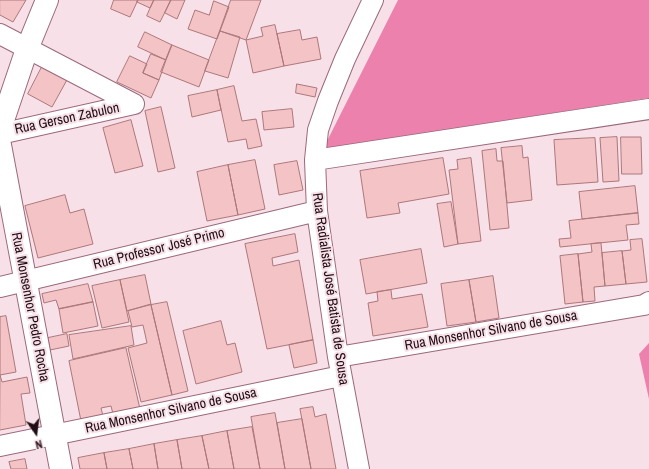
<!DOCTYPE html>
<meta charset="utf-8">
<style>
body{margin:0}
#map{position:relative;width:649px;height:469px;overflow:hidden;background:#f7e0e8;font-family:"Archivo Narrow",sans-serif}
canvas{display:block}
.north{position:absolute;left:16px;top:413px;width:40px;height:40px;-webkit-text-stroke:3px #f7e0e8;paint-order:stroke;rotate:166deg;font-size:11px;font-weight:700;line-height:16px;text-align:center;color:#200d15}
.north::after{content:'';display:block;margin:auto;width:14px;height:18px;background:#200d15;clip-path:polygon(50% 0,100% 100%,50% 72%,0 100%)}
</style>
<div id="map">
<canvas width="649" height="469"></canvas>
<div class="north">N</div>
</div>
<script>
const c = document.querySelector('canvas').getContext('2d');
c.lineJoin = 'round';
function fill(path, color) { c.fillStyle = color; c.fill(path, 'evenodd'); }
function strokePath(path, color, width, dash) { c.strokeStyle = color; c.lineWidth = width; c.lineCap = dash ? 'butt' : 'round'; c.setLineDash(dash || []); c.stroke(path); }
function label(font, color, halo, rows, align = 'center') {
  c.font = font + ' "Archivo Narrow",sans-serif'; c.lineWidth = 4; c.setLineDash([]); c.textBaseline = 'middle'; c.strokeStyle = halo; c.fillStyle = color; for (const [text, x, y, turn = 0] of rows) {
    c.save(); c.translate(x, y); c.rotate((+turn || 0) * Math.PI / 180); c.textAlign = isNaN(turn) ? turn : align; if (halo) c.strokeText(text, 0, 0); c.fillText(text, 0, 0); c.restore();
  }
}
fill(new Path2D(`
 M398,0H649V98L323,149Z
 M649,343V399L639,354Z`), '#ed81ad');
const building = new Path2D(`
 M0,0H26L13,22L0,15Z
 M114,0H138L130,17L111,9Z
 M138,0H154L150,8L137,2Z
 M154,0H171L160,22L147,16Z
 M171,0H185L177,19L165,13Z
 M231,0H261L246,40L220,31Z
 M214,1L229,7L217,39L188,29L195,10L209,15Z
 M275,25L284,66L253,73L246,40L263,36L261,28Z
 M300,30L302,40L317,37L321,59L284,66L277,34Z
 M220,31L240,37L228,78L205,71Z
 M145,32L172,45L166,60L138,47Z
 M172,45L209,60L199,87L161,72Z
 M151,54L166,60L159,80L143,73Z
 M130,56L147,64L143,73L159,80L151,98L117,82Z
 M43,65L68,78L52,107L28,94Z
 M297,84L317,88L315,97L296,93Z
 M234,86L242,121L256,119L262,146L248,149L246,139L228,142L217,90Z
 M217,90L221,110L192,117L188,96Z
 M161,107L175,168L158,172L145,111Z
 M292,109L294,127L264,130L262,112Z
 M131,120L143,166L115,173L103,128Z
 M617,137L619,181L603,182L600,138Z
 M621,137H641L642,174H622Z
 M595,138L598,182L557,185L554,140Z
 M522,146L523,158L528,157L532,200L507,203L501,148Z
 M496,149L497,161H503L509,228L490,230L482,151Z
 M443,158L449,194L398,203L400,213L367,218L360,171Z
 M471,158L481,241L458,244L449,170L458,169L457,160Z
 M255,160L265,209L238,215L228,165Z
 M297,161L303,190L279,195L274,165Z
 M228,165L238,215L207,221L197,172Z
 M635,186L638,213L582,219L579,192Z
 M65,195L70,213L84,209L93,244L38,258L25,206Z
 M451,202L458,244L444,247L437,204Z
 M638,213L639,224L626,225L628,240L560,247L559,239L571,238L569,221Z
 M295,234L298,252L272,258L273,266L299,260L313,340L267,349L245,244Z
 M642,239L647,282L626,284L622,251L631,250L630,240Z
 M601,243L605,286L594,287L595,301L583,302L578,254L592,252L591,244Z
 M421,249L427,283L366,294L360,260Z
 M622,251L626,284L605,286L602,253Z
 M578,254L583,302L565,304L560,256Z
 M145,275L151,304L127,311L120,280Z
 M493,276L499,318L476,322L469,280Z
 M120,280L129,322L102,328L92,286Z
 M469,280L476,322L447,326L441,284Z
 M88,284L93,302L59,309L56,300L44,303L42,294Z
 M391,290L392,299L422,294L428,327L373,336L368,303L378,301L377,292Z
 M93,302L98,326L63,333L59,309Z
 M167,302L188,391L172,395L151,305Z
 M151,305L172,395L141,402L128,348L147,343L143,325L132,327L128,311Z
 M6,316L16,372L0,375V317Z
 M221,321L227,345L235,343L242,372L196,384L183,331Z
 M131,326L134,345L73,359L69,335Z
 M67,334L69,346L50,350L48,338Z
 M313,340L317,363L294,368L289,345Z
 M126,348L140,409L113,414L111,406L101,408L103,416L81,421L69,361Z
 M0,375L2,382L27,377L30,393L21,394L26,425L0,430Z
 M313,407L315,417L326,414L336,469H311L300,409Z
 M275,413L285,469H260L251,417Z
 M302,419L311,469H285L277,423Z
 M252,427L260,469H234L227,431Z
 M227,431L234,469H209L202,436Z
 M202,436L209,469H182L177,440Z
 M177,440L182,469H158L154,444Z
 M154,444L158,469H133L129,449Z
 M129,449L133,469H107L104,453Z
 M104,453L107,469H80L78,458Z
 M25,459L27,469H11L9,462Z`);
fill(building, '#f4c3c5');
strokePath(building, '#ad777a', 1);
const minor = new Path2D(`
 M0,34L134,104
 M0,134L134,104
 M315,160L649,109
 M0,287L317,211
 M338,357L644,305L649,302
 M0,446L341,376
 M359,469L338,357L317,211L315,160L318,130L328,101L345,59L373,0`);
const tertiary = new Path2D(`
 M0,129L27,49L47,0
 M0,145L61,469`);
strokePath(minor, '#9b697c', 22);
strokePath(tertiary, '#9b697c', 24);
strokePath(minor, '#fff', 20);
strokePath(tertiary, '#fff', 22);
label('14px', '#200d15', '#f7e0e8', [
 ["Rua Gerson Zabulon",67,119,-12],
 ["Rua Professor José Primo",159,249,-14],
 ["Rua Radialista José Batista de Sousa",330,289,82],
 ["Rua Monsenhor Pedro Rocha",30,307,79],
 ["Rua Monsenhor Silvano de Sousa",491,331,-10],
 ["Rua Monsenhor Silvano de Sousa",171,411,-12]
]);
</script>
